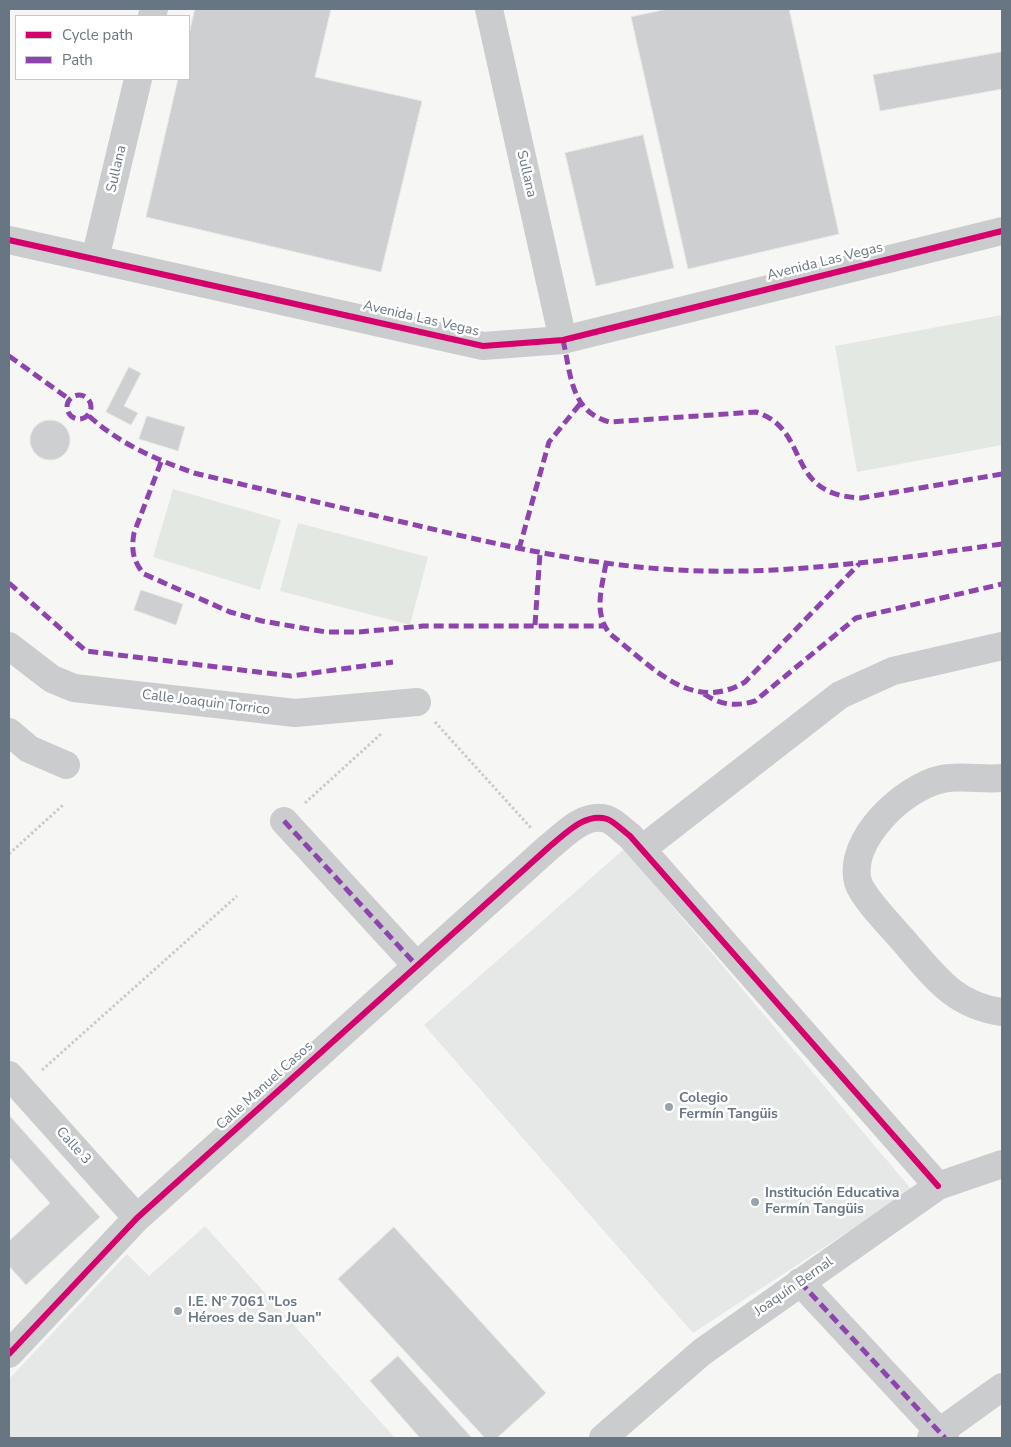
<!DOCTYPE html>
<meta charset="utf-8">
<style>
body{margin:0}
#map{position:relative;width:1011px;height:1447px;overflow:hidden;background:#f6f6f5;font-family:"Nunito Sans",sans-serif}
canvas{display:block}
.frame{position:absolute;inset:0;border:10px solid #687683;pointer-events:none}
.legend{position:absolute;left:15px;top:15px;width:175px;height:65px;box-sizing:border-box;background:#fff;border:1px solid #c3c8cd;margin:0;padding:6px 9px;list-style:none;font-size:15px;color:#687683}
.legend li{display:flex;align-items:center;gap:10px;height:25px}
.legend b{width:25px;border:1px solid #c3c8cd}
</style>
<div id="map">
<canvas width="1011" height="1447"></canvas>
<div class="frame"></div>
<ul class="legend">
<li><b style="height:6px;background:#d6006c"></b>Cycle path</li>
<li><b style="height:6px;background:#8e44ad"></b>Path</li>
</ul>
</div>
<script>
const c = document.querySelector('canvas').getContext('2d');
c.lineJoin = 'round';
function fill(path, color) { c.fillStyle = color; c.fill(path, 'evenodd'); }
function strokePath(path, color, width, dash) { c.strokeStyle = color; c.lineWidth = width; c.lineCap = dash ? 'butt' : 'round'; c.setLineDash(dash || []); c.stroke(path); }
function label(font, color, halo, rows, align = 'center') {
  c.font = font + ' "Nunito Sans",sans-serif'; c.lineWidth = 5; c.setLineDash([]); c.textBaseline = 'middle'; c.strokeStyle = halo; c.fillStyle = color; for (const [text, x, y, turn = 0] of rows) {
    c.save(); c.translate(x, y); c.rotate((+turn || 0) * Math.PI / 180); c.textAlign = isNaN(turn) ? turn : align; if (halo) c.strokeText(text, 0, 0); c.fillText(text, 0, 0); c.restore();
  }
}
fill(new Path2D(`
 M624,849L912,1190L693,1333L424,1025Z
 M205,1226L395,1438H9V1379L127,1254L149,1276Z`), '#e6e8e8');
fill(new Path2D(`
 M1002,315V445L857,472L835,346Z
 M173,489L281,520L260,590L153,557Z
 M298,523L428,557L410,625L280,591Z`), '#e4e8e3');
const building = new Path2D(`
 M195,9H331L315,77L422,101L381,272L146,217L178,79H189V35Z
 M668,9H789L839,234L688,269L631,17Z
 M1002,52V89L880,111L873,75Z
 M643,135L674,268L596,286L565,153Z
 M129,367L141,373L124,406L138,413L131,425L106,412Z
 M147,416L185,427L178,451L139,439Z
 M30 440a20 20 0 1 1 40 0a20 20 0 1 1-40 0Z
 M141,590L183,604L176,625L134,610Z
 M9,1115L100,1217L26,1285L9,1266V1241L50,1203L9,1157Z
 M394,1227L546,1393L497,1438H485L338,1279Z
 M398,1356L472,1438H420L370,1381Z`);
fill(building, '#cdcfd0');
strokePath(building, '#e6e6e5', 1);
strokePath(new Path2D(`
 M435,722L531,828
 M305,803L382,733
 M9,854L63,805
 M42,1070L237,896`), '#c9caca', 3, [2.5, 2.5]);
strokePath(new Path2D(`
 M489,9L563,340
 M152,16L154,9
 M9,240L483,346L563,340L1002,231
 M95,259L138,79
 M9,646L52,679L74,688L295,713L417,702
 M9,732L29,749L66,765
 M1002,778C983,780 961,775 942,779C904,787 847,840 858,882C863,899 897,932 909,947C937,980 957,1006 1002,1012
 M284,821L417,966
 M642,849L840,695L893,671L1002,646
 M9,1075L137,1218
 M800,1282L945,1438
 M9,1354L137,1218L549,847C565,834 585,812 607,819C615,822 623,831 630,836L938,1186
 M603,1438L702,1352L938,1186L1002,1164
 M931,1438L1002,1387`), '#cbcccd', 28);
strokePath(new Path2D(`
 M563,340C571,374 570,411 609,422L756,412C812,430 783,495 861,498L1002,474
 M9,356L69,399
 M67 407a12 12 0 1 1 24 0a12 12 0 1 1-24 0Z
 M89,416C120,444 155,459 194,473C266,490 338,507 411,524C499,545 587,565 678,570C787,576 894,559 1002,544
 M161,462L134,533C131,550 133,561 144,574L230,612L262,621L326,632H359L423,626H604
 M519,549L549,442L580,404
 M606,563C602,588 593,613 610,634C652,666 691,714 745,682L859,564
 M9,583L86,651L291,676L393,662
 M535,625L540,553
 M704,694C721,705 735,707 755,701L856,618L1002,584
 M284,821L417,966
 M800,1282L945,1438`), '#8e44ad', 5, [10, 5]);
strokePath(new Path2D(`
 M9,240L483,346L563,340L1002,231
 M9,1354L137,1218L549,847C565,834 585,812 607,819C615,822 623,831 630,836L938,1186`), '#d6006c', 6);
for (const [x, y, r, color] of [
 [669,1107,5,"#9aa3ab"],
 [755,1202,5,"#9aa3ab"],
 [178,1311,5,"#9aa3ab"]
]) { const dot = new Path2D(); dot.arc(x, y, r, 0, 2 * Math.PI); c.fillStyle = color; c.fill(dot); strokePath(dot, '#fff', 2); }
label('14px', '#687683', '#fff', [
 ["Sullana",117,169,-77],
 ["Sullana",526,174,77],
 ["Avenida Las Vegas",825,262,-14],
 ["Avenida Las Vegas",421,319,13],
 ["Calle Joaquin Torrico",206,703,7],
 ["Calle Manuel Casos",265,1086,-42],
 ["Calle 3",73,1146,48],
 ["Joaquín Bernal",794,1287,-35]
]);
label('bold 14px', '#687683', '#fff', [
 ["Colegio",679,1099],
 ["Fermín Tangüis",679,1115],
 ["Institución Educativa",765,1194],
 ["Fermín Tangüis",765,1210],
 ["I.E. N° 7061 \"Los",188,1303],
 ["Héroes de San Juan\"",188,1319]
], 'left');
</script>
